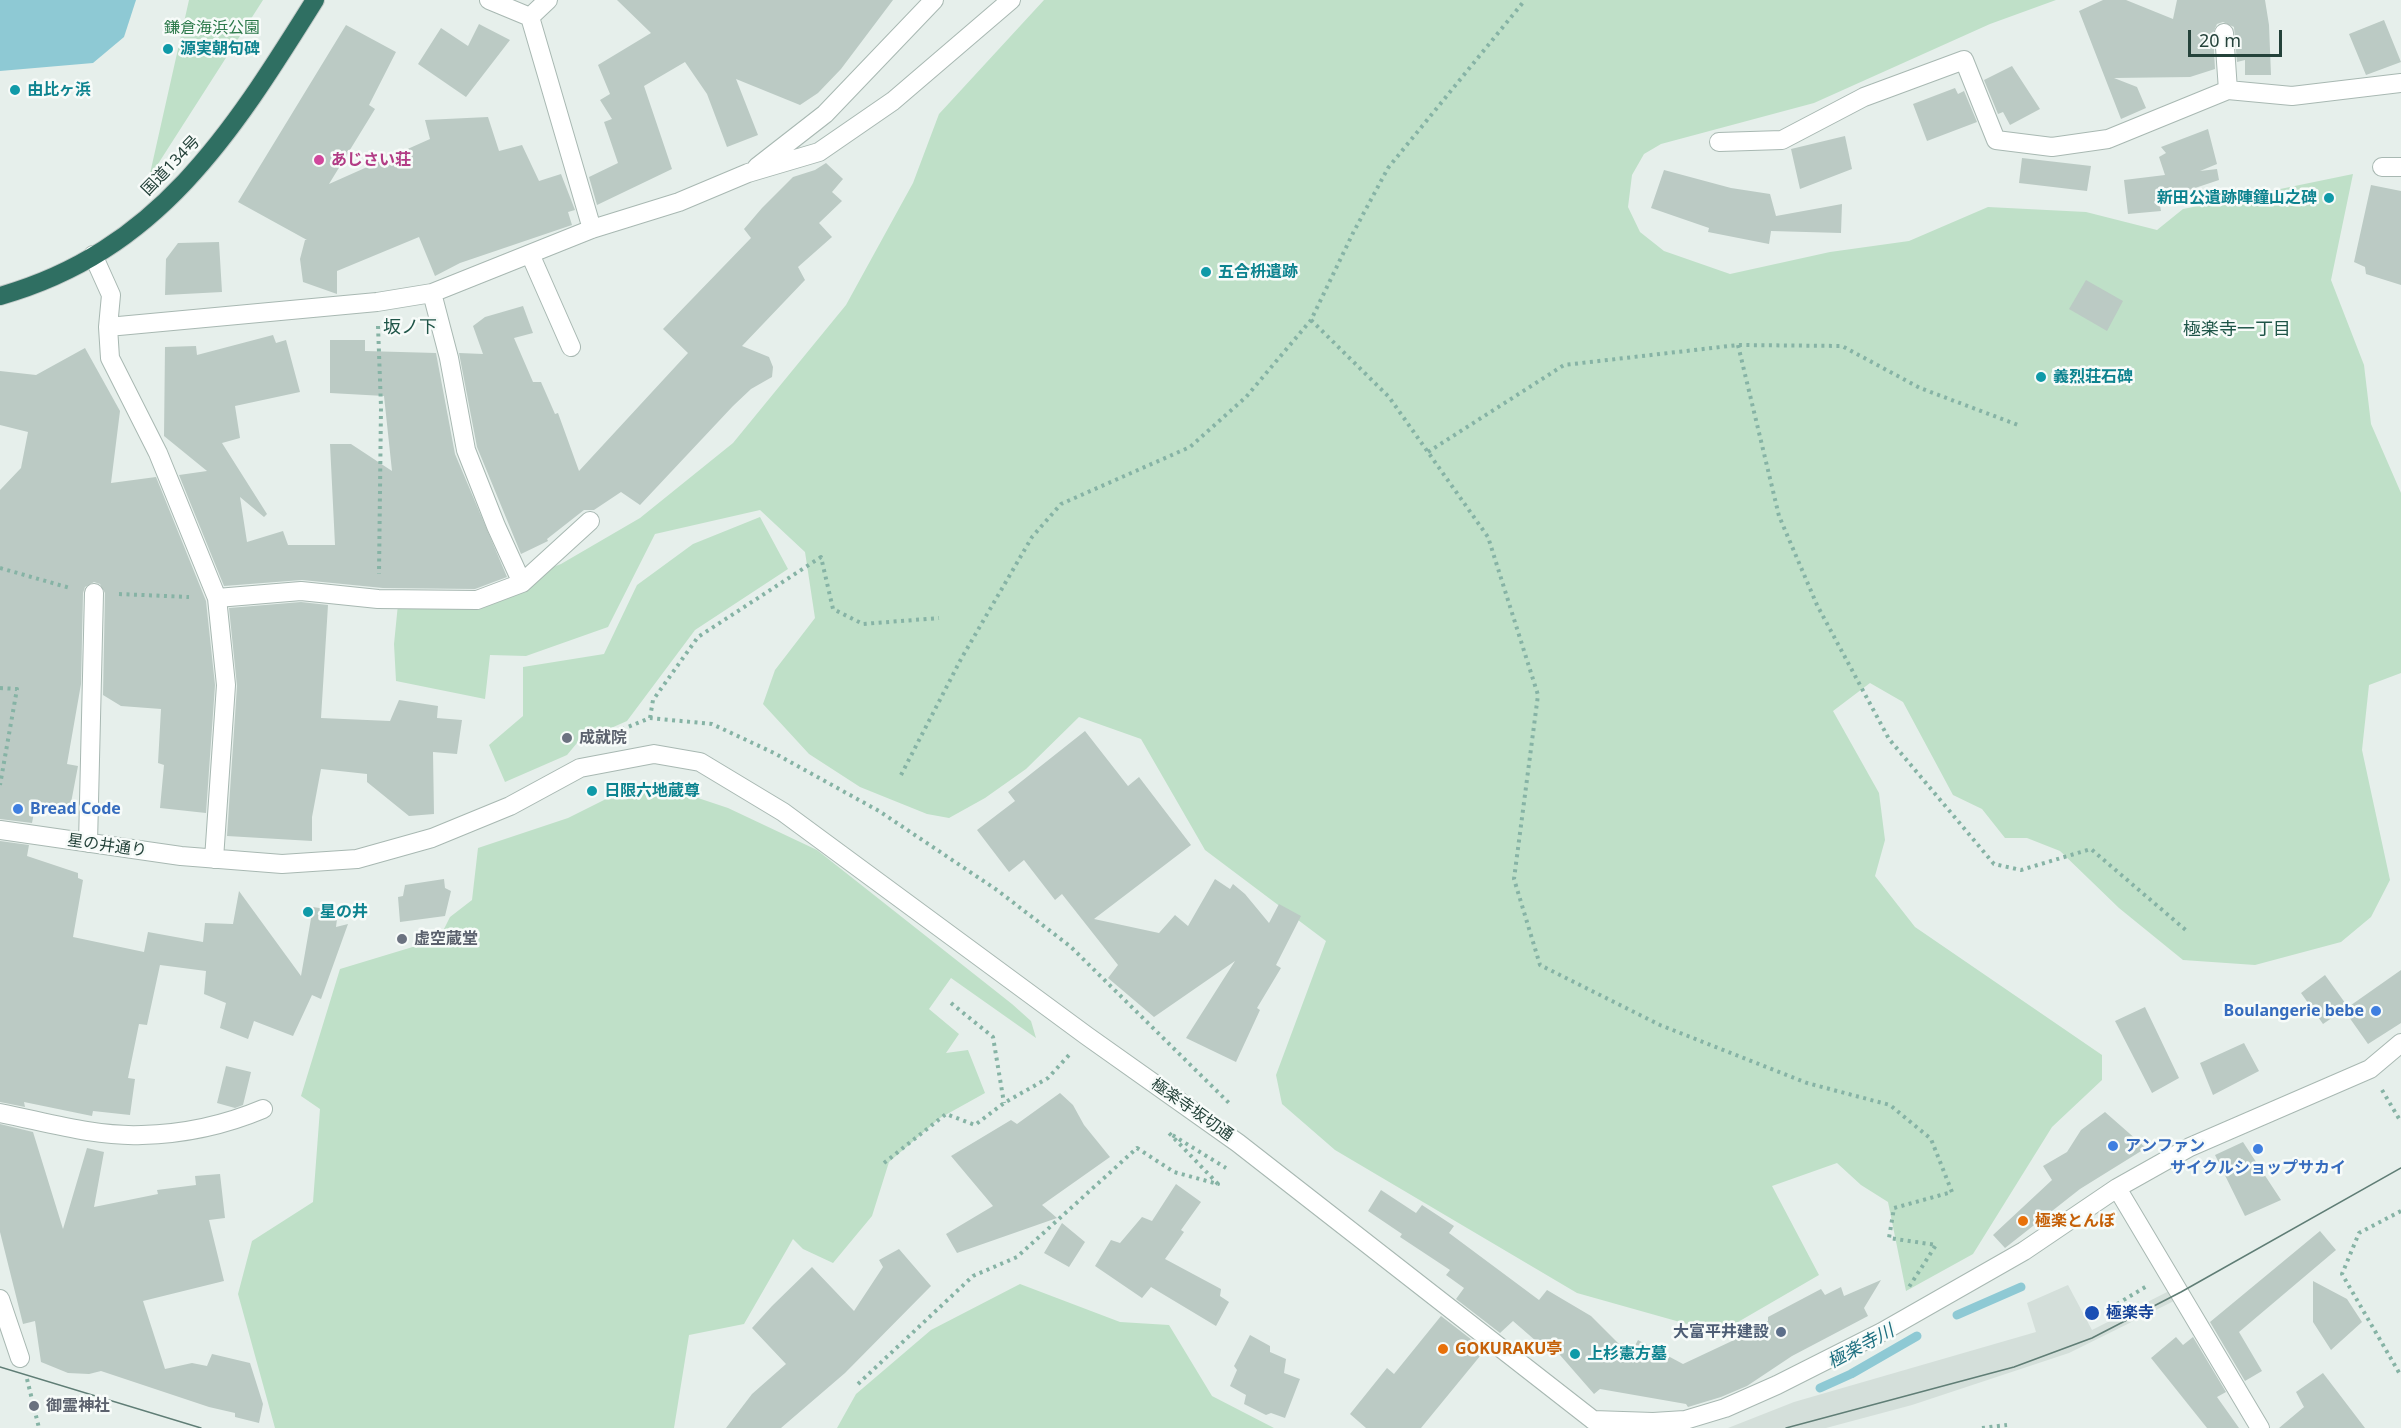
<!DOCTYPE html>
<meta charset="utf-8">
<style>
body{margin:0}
#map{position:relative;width:2401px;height:1428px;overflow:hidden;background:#e6efeb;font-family:"Noto Sans",sans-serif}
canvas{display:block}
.scale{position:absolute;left:2188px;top:30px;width:94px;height:27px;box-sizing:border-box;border:3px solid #24423a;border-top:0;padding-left:8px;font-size:18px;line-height:21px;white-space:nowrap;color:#24423a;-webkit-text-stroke:4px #f7fbf9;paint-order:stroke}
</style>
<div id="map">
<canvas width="2401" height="1428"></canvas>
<div class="scale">20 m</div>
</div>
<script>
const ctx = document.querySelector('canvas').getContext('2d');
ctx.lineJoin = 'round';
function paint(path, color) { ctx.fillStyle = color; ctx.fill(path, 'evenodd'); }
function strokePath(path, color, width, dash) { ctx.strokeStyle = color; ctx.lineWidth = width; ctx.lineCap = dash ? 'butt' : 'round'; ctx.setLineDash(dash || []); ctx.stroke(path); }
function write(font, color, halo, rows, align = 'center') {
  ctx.font = font + ' "Noto Sans","Noto Sans JP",sans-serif'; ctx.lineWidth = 5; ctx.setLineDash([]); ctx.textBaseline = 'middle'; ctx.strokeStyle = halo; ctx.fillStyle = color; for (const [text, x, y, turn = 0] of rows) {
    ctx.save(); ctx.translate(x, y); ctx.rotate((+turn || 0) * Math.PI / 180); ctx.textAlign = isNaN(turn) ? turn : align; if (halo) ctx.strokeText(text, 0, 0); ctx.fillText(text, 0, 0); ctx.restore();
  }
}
const built = new Path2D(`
 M2068,1285L2092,1330L2175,1288L2180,1298L2069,1353L1912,1405L1826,1428H1728L1794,1402L2036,1332L2027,1303Z`);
const green = new Path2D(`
 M189,0H263L149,178Z
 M1044,0H2056L1990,24L1814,103L1661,144L1644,154L1632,175L1628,207L1640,232L1664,251L1730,274L1830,252L1909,241L1988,207L2086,212L2157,230L2183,209L2353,174L2331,280L2364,365L2371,424L2401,493V673L2369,685L2362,750L2390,880L2371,917L2341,942L2255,965L2183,960L2119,908L2060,851L2027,838H2005L1982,809L1953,795L1903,702L1870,683L1833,711L1879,793L1885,840L1875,876L1915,927L2102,1055V1080L2052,1127L1973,1254L1906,1291L1888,1202L1861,1185L1837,1163L1772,1186L1819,1275L1719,1333L1577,1293L1335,1150L1282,1104L1276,1075L1326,941L1205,850L1141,739L1079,717L1026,769L985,798L949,818L927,814L860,787L809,754L763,704L775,670L815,618L805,552L760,510L655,534L608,627L526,656L490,655L485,699L396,681L394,644L398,604L499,588L561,564L640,518L733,443L846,305L913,183L939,114Z
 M760,517L788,569L695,630L627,721L577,743L567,755L505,782L489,745L523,716V667L604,654L637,585L693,544Z
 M668,788L728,808L817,850L1012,1004L1031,1021L1036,1038L951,978L929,1009L959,1034L946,1053L968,1050L985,1093L940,1118L889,1162L872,1216L833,1263L803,1249L793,1239L744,1324L689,1335L674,1428H275L238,1294L252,1241L313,1202L320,1109L301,1096L340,969L439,939L450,917L472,900L478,848L568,818L616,794Z
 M1020,1284L1120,1322L1169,1325L1212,1396L1274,1428H837L856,1394L931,1330Z`);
const water = new Path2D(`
 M0,0H136L124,37L93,63L0,71Z`);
const stream = new Path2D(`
 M1957,1315L2021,1287
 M1820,1388L1851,1374L1917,1336`);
const building = new Path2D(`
 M617,0H893L841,69L818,93L800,105L736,79L758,135L727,147L707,94L685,62L644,86L672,169L597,205L589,177L618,163L604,122L612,119L600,100L610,94L598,65L651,33Z
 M2103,0H2126L2173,19L2177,0H2265L2269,25L2271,75H2245V60L2237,62L2234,27L2223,22L2217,24L2213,33L2215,69L2190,77L2114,78L2137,87L2146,108L2121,119L2079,11Z
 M2384,20L2401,62L2366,75L2349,34Z
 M479,24L510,40L466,97L418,64L441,28L468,46Z
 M346,25L396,52L369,105L375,109L329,184L430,139L425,120L488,117L499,151L522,145L539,181L561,174L575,210L568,212L572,225L460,263L435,276L419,237L337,271V294L303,282L300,259L305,240H307L238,202Z
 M2012,66L2040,109L2010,125L2003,112L1998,114L1984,80Z
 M1955,88L1958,94L1964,91L1977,122L1927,141L1913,104Z
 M2208,129L2217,164L2200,171L2217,169L2219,180L2159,200L2161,211L2128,214L2124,180L2165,175L2159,157L2166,153L2161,147Z
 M1845,136L1852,169L1800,189L1791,149Z
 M2022,158L2091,166L2087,191L2019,183Z
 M826,163L843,179L832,192L842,201L819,223L832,237L798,267L805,280L742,346L769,357L773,367L772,377L751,389L733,406L640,505L621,492L594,510H584L547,539L548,541L521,554L477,447L459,353L483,354L473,326L485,317L523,306L533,333L514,338L533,382H541L555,414L558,413L579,471L688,353L663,329L751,238L744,229L762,208L793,177L815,170Z
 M1664,170L1731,188L1770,194L1776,216L1842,204L1841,233L1771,231L1769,244L1708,232L1709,228L1651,208Z
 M2371,185L2401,191V285L2366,274L2365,267L2354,262Z
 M219,242L222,292L165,295L166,259L178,243Z
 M2086,280L2123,301L2107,331L2069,309Z
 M273,335L276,343L286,340L300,392L235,406L240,438L222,443L267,514L264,517L240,497L247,542L283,531L288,545H335L330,444H351L392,471L384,396L330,393V340H365V351L436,353L455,454L507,577L475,589L383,588L302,580L224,586L179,475L207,471L164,436L165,347L196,346L197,355Z
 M85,348L120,411L111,483L156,477L206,601L215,685L206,813L160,808L164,765L158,763L161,709L121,706L103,695L105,593L100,584L94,582L85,587L83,593L81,684L67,764L78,766L70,808L36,802L32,823L0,819V490L21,468L28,432L0,425V371L36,375Z
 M301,602L328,605L321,718L390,721L399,700L438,706L437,718L462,720L457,754L433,752L434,814L409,816L367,782V774L321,769L312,817V841L227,836L237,686L229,608Z
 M1085,731L1128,786L1139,777L1191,845L1094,919L1159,933L1175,915L1188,926L1215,879L1230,889L1233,884L1245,894L1269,923L1279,904L1301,916L1276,965L1281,968L1257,1008L1260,1010L1236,1062L1186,1038L1235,961L1154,1017L1108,978L1118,965L1062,894L1055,900L1024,860L1009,872L977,830L1015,801L1008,792Z
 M0,841L29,845L27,856L78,873V878L83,880L73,937L144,952L148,932L203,942L205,923L233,924L239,891L301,976L313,907L338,911L336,927L348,924L321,999L312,995L293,1036L254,1021L248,1039L220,1028L226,1003L204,994L206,971L160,965L147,1025L139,1024L128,1078L135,1079L130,1115L93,1111L92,1116L24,1102L25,1107L0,1102Z
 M444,879L445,888L451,891L445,916L400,922L398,897L403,896L405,885Z
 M2401,970V1023L2368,1044L2344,1010Z
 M2325,975L2348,1007L2323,1024L2301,993Z
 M2145,1007L2179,1078L2152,1093L2115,1021Z
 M2244,1043L2259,1071L2213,1095L2200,1063Z
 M226,1066L251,1072L243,1105L235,1108L217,1103Z
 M1060,1093L1073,1105L1084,1125L1110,1157L1042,1205L1057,1218L957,1253L946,1234L993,1206L951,1156L1011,1120L1017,1124Z
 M2105,1112L2146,1148L2080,1189L2005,1248L1993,1235L2052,1180L2043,1166L2067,1152L2081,1130Z
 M0,1124L33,1132L63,1229L87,1148L104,1152L94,1207L158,1194L157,1190L196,1185L195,1176L220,1174L225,1218L209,1220L224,1281L143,1301L165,1369L192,1363L207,1366L212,1354L250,1363L263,1404L259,1423L235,1417V1413L209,1407L101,1371L89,1374L68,1373L41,1362L35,1321L23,1324L0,1232Z
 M2243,1142L2281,1200L2245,1216L2215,1155Z
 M1176,1184L1201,1202L1181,1230L1184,1232L1165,1259L1221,1289L1220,1296L1229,1302L1216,1326L1151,1287L1142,1298L1095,1266L1111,1240L1120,1243L1142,1217L1152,1221Z
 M1381,1190L1416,1213L1422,1205L1454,1226L1449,1233L1539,1300L1547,1290L1591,1316L1630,1355L1638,1340L1683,1364L1749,1333L1768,1321V1317L1821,1289L1825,1295L1841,1287L1844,1296L1881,1280L1864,1308L1868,1316L1792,1356L1747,1386L1721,1397L1688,1407L1686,1404L1600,1389L1594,1394L1546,1339L1536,1341L1513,1321L1500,1333L1456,1299L1464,1288L1446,1275L1450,1270L1400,1237L1402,1234L1368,1211Z
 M1062,1223L1085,1242L1069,1267L1044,1253Z
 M2320,1231L2336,1250L2239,1332L2262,1371L2245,1381L2210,1322Z
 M899,1249L931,1286L845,1373L781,1428H726L752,1394L786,1364L752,1328L772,1306L812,1267L854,1311L883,1267L879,1260Z
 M2313,1281L2347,1299L2362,1322L2331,1350L2313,1322Z
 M1441,1316L1485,1350L1421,1428H1366L1350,1414L1387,1368L1394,1374Z
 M1250,1335L1270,1346V1352L1286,1359L1284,1373L1300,1379L1285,1418L1271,1413L1266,1415L1244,1404L1246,1395L1230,1386L1237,1370L1234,1366Z
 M2176,1337L2183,1345L2193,1337L2226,1392L2217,1397L2239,1428H2207L2151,1358Z
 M2323,1373L2365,1428H2279L2304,1407L2296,1392Z`);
const path = new Path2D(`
 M1311,320L1389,397L1488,537L1538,695L1514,879L1540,965L1660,1025L1807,1083L1890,1105L1931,1139L1952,1192L1894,1208L1889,1238L1936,1245L1909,1287
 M378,326L381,407L379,574
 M1738,345L1779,516L1817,605L1889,739L1994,864L2021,870L2091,849L2188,932
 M1428,452L1564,365L1738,345L1842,346L1920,388L2018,425
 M0,568L70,588
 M119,594L189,597
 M0,688L17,689L0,785
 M650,718L653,700L698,637L821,557L833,609L863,624L939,618
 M608,735L650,718L712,724L774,753L879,811L997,890L1071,947L1229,1103
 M901,775L961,659L1032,537L1061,504L1190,447L1246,397L1311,320L1353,233L1388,168L1525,0
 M951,1003L993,1037L1004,1103
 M2382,1090L2401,1122
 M884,1163L946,1114L975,1125L1004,1103L1048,1078L1070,1054
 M2401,1211L2359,1233L2342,1274L2401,1376
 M2117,1304L2147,1286
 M27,1379L39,1428
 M858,1384L973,1276L1017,1257L1137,1148L1174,1172L1218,1184L1169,1133L1226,1168
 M1982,1428L2007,1425`);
const minor = new Path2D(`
 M489,0L530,17
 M530,17L592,229
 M530,17L548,0
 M2224,33L2228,90
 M1719,142L1782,140L1864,97L1964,60L1996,140L2052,147L2108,139L2228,90L2292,96L2401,83
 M757,167L825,114L934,0
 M2382,167H2401
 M530,254L571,347
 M93,255L111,295L108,327L377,302L432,293L592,229L679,202L748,173L819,152L893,101L1011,0
 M432,293L449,358L466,450L496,526L522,583
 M108,327L110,358L158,453L217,598L226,685L214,859
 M217,598L301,591L378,599L477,600L522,583L590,521
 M0,830L181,856L282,864L357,859L432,838L510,806L580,768L654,754L700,762L783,812L1087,1036L1238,1143L1593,1420
 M88,843L94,593
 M0,1113C46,1122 95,1137 142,1135C183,1134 225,1125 263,1109
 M2117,1188L2260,1428
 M0,1299L20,1358
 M1593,1420L1653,1422L1685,1420L1725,1408L1777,1385L1882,1332L2024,1251L2117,1188L2190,1147L2370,1069L2401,1043`);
const highway = new Path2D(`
 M0,296C159,251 233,131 315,0`);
const tram = new Path2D(`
 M0,1367L201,1428
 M1786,1428L2014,1367L2092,1338L2181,1292L2401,1168`);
const markers = [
 [168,49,6,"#0f9aa8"],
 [15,90,6,"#0f9aa8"],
 [319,160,6,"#d1479c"],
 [2329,198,6,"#0f9aa8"],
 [1206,272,6,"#0f9aa8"],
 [2041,377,6,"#0f9aa8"],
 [567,738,6,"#6b7280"],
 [592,791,6,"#0f9aa8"],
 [18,809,6,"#3f7fe0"],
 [308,912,6,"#0f9aa8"],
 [402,939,6,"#6b7280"],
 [2376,1011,6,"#3f7fe0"],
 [2113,1146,6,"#3f7fe0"],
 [2258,1149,6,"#3f7fe0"],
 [2023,1221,6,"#e8710a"],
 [2092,1313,8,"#1a4fb4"],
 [1781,1332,6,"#5c6f8a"],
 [1443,1349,6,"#e8710a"],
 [1575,1354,6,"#0f9aa8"],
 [34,1406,6,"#6b7280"]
];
const parkNames = [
 ["鎌倉海浜公園",212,28]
];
const cultureNames = [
 ["源実朝句碑",180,49],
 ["由比ヶ浜",27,90],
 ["新田公遺跡陣鐘山之碑",2317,198,"right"],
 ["五合枡遺跡",1218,272],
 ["義烈荘石碑",2053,377],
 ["日限六地蔵尊",604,791],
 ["星の井",320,912],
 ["上杉憲方墓",1587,1354]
];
const hotelNames = [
 ["あじさい荘",331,160]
];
const streetNames = [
 ["国道134号",171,166,-46],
 ["星の井通り",107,846,8],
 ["極楽寺坂切通",1192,1110,35]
];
const worshipNames = [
 ["成就院",579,738],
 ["虚空蔵堂",414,939],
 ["御霊神社",46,1406]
];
const shopNames = [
 ["Bread Code",30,809],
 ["Boulangerie bebe",2364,1011,"right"],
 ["アンファン",2125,1146],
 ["サイクルショップサカイ",2258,1168,"center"]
];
const foodNames = [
 ["極楽とんぼ",2035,1221],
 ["GOKURAKU亭",1455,1349]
];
const transitNames = [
 ["極楽寺",2106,1313]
];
const serviceNames = [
 ["大富平井建設",1769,1332]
];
const neighbourhoodNames = [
 ["坂ノ下",410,328],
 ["極楽寺一丁目",2237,330]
];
const waterNames = [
 ["極楽寺川",1861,1347,-28]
];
paint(built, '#d4dfda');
paint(green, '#bfe0c8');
paint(water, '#8ec9d4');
strokePath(stream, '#8ec9d4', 9);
paint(building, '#bbcac4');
strokePath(minor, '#a8b8b2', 20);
strokePath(highway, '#c2cac8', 20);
strokePath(path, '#86b3a5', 4, [3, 4.5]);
strokePath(minor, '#fff', 18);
strokePath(highway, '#2f6f62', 18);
strokePath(tram, '#5f7d75', 1.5);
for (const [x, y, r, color] of markers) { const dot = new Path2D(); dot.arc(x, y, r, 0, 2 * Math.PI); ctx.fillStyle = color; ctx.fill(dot); strokePath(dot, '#f7fbf9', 2); }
write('16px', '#2d7a4b', '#f7fbf9', parkNames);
write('bold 16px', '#0d838f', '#f7fbf9', cultureNames, 'left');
write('bold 16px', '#b23c85', '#f7fbf9', hotelNames, 'left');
write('16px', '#24423a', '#f7fbf9', streetNames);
write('bold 16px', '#5b616d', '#f7fbf9', worshipNames, 'left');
write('bold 16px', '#366cbe', '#f7fbf9', shopNames, 'left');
write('bold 16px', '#c56008', '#f7fbf9', foodNames, 'left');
write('bold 16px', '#164399', '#f7fbf9', transitNames, 'left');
write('bold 16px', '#4e5e75', '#f7fbf9', serviceNames, 'right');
write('18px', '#1f5548', '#f7fbf9', neighbourhoodNames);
write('italic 18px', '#1c6f80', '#f7fbf9', waterNames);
</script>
